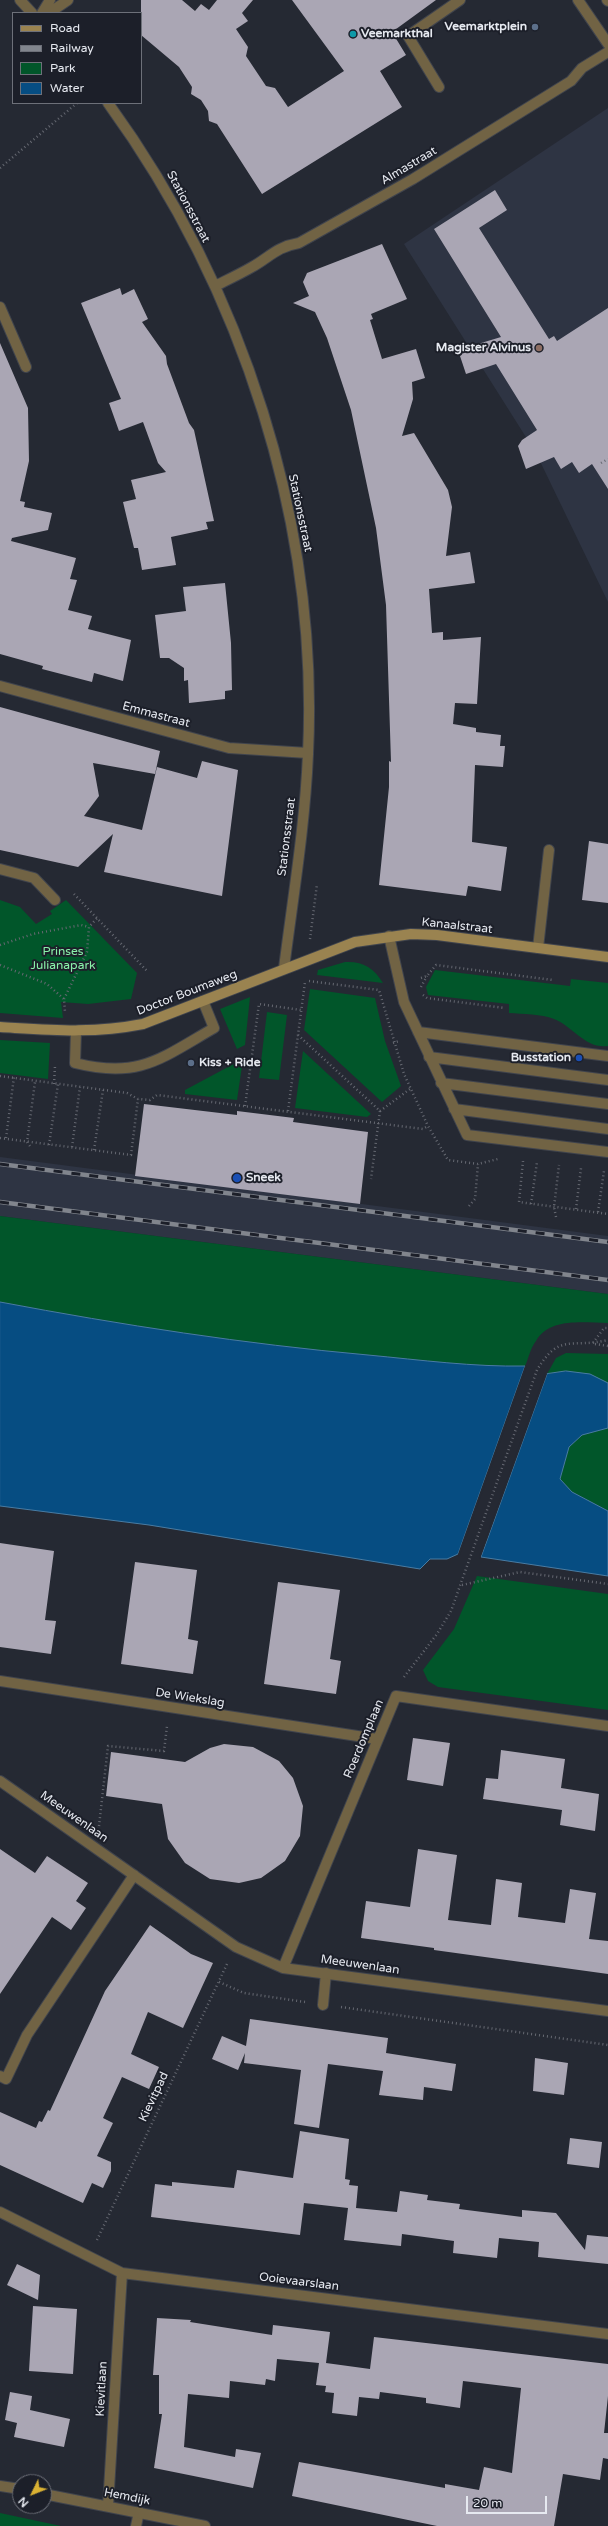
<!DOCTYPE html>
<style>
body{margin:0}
#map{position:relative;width:608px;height:2526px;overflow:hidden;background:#252933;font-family:"Varela Round",sans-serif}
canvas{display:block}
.legend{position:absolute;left:12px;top:12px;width:130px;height:92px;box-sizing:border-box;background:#1c1f29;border:1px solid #6d7079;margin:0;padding:5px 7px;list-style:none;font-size:12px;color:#e6e9f0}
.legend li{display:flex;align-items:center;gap:8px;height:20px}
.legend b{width:20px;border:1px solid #6d7079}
.north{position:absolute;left:12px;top:2474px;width:40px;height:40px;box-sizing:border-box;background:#1c1f29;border:1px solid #6d7079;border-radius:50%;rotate:227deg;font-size:11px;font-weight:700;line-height:16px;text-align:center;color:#e6e9f0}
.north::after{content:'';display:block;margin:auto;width:14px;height:18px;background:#dbb233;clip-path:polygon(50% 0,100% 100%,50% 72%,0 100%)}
.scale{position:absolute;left:466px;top:2496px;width:81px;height:18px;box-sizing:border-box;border:2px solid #e6e9f0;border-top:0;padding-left:5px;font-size:12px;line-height:14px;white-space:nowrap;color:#e6e9f0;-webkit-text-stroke:3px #1c1f29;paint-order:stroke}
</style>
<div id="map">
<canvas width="608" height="2526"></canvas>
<ul class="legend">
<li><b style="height:5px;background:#9a8350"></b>Road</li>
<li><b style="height:5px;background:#81858d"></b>Railway</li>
<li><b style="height:11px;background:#01562a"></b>Park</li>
<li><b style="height:11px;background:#064d82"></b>Water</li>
</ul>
<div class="north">N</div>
<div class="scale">20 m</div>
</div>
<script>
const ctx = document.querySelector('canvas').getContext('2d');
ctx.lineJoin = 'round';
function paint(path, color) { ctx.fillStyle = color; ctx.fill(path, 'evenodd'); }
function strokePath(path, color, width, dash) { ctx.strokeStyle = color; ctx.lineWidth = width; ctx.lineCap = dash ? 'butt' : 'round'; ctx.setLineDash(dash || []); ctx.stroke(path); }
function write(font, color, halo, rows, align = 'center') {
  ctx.font = font + ' "Varela Round",sans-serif'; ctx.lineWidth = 4; ctx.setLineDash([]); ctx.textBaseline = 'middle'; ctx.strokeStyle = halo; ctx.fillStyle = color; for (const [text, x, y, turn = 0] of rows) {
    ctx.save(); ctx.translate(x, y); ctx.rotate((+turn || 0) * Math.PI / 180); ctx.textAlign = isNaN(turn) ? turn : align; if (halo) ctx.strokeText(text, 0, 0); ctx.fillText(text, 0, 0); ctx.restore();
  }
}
const built = new Path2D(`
 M608,108V602L536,453L404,244Z
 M0,1157L608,1236V1294L0,1216Z`);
const green = new Path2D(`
 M0,900L20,907L36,924L52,914L50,911L66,900L137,973L131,999L88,1004L61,1002L63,1018L0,1013Z
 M345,962C363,961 374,968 383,983L317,975L318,970Z
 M435,970L570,986L571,979L608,983V1046C585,1049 574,1027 554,1019C541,1014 523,1014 509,1013V1004L428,995L426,987Z
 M310,989L375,998L385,1041L401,1086L382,1102L304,1030Z
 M250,997L245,1045L237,1049L220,1009Z
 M267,1012L287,1015L279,1080L259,1078Z
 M0,1040L50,1043L48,1079L0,1073Z
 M303,1051L371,1114L367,1117L295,1108Z
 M243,1059L237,1100L185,1094V1090Z
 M0,1216L608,1294V1323C584,1323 550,1317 536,1341C530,1349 529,1357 525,1366C473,1367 421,1360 368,1355C245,1344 122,1325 0,1302Z
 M566,1353L608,1354V1383L566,1371L547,1374L556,1358Z
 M608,1428V1511L572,1492L560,1479L569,1447L582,1435Z
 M477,1576L608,1594V1710L438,1687L428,1681L423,1670L454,1629Z
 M0,2513L61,2526H0Z`);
const water = new Path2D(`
 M0,1302C122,1325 245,1344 368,1355C421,1360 473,1367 525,1366L458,1554L447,1559H430L420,1569L149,1525L0,1506Z
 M566,1371L590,1374L608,1383V1428L582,1435L569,1447L560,1479L572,1492L608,1511V1576L481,1557L547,1374Z`);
const pier = new Path2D(`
 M525,1366L527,1367L460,1555L457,1557Z
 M545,1373L547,1374L480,1559L479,1556Z`);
const building = new Path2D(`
 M141,0H182L195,11L201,4L209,10L217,0H253L242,13L248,21L236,29L248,47L246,56L266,86L275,88L288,107L344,71L292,0H436L392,32L406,55L380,71L402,107L262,194L217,124L209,121L208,111L201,100L191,94L192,87L179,67L141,35Z
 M495,190L507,210L479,228L549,339L554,336L557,341L608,308V489L592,464L579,473L572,462L561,469L554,457L526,469L518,446L522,440L537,430L496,364L466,374L458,350L501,337L434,229Z
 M382,244L407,299L371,314L373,319L370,320L382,359L416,349L425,378L412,382L413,399L402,436L414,433L448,490L452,507L446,556L470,552L475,583L429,589L432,633L443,632V640L481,637L477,704L455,703L453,724L476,728V732L501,735L500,746H505L503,767L475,765L472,842L507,847L501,891L468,886L466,896L379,885L389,787V761L391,762L386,605L376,528L351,410L327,338L315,312L293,303L309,296L303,282L307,273Z
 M120,288L122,295L134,289L148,319L142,322L166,356L167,364L189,423L194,430L214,521L206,522L208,529L171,537L176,565L142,570L138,548H134L123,502L136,499L131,480L166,472L158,463L143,422L119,431L109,403L121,399L81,303Z
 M0,343L28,408L29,461L20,501L25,502L24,507L52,513L48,530L12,538L11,541L76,558L70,579L77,580L68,610L92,616L88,629L131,640L123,681L94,673L92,682L42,669L43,666L0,654Z
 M225,583L231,643L232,690L225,691V699L189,703L188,680L184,681V668L169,658H160L155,615L186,611L183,587Z
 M0,707L160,751L155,774L93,763L99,796L84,816L142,830L157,767L197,778L202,761L238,770L222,896L104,872L113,834L78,867L0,850Z
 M589,841L608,844V903L582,900Z
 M144,1104L237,1115V1111L294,1118L293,1122L368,1132L360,1204L135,1176Z
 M0,1543L54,1551L45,1620L56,1621L51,1654L0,1647Z
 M135,1562L197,1570L188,1639L198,1641L193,1674L121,1664Z
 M278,1582L340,1590L330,1659L341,1661L336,1694L264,1684Z
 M413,1738L450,1743L443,1786L407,1780Z
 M224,1744L253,1747L279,1761L293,1778L303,1806L300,1836L285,1861L261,1878L239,1883L210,1879L185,1863L168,1839L162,1804L106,1796L111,1752L185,1762L210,1748Z
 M501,1750L565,1759L561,1788L599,1794L595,1831L560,1825L562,1810L483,1799L486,1778L498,1779Z
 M0,1849L35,1873L47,1856L88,1883L76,1901L86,1908L71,1930L52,1917L0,1994Z
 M418,1849L457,1855L448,1920L491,1925L496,1879L522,1883L518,1917L565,1923L570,1889L596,1893L589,1939L608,1941V1974L434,1950V1948L361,1938L366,1901L410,1907Z
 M150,1925L191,1954L213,1963L183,2028L148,2012L131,2054L159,2067L149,2089L122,2077L103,2118L113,2123L97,2156L111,2162V2171L103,2188L92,2183L83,2203L0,2165V2112L36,2128L39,2121L42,2122L48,2110L50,2111L105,1991Z
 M250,2019L388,2038L386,2053L456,2064L452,2091L424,2087L423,2100L379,2095L383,2071L328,2064L319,2128L294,2124L301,2070L244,2063L245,2053L238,2070L212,2059L222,2036L246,2046Z
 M535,2058L568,2063L564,2095L533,2091Z
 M300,2131L349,2139L345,2179L350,2180L349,2185L358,2186L356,2208L397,2212L400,2191L428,2195L427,2200L460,2204L459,2209L522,2217V2210L556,2213L585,2250L587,2235L608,2237V2264L538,2257L539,2242L499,2238L497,2258L453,2253L454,2241L402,2234L401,2246L344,2240L348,2208L304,2203L300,2235L151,2217L155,2184L172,2186V2182L234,2188L237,2170L293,2178Z
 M570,2138L602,2142L599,2168L567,2164Z
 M17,2264L40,2275L38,2300L7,2285Z
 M33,2306L77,2309L73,2374L29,2371Z
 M157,2318L191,2320L190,2322L272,2335L273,2325L330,2332L326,2363L370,2369L374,2337L608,2364V2396L604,2433H608V2459L603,2458L600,2480L563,2474L554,2526H437L292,2496L299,2462L445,2488V2484L479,2490L484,2467L512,2473L521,2388L463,2381L460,2408L426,2403V2398L380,2392L379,2399L359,2397L357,2416L332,2413L334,2393L325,2392L326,2386L316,2385L319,2363L277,2359L275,2381L266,2379L265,2385L230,2381L229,2398L188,2394L184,2447L235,2457L236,2449L261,2453L253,2488L154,2468L162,2414H159V2375H153Z
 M10,2392L32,2396L30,2410L70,2419L64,2447L14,2437L17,2423L5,2420Z`);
const path = new Path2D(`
 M0,168L77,103
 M601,463L608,459
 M74,894L148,972
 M310,939L317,884
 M0,945L33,934L81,925L89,927
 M0,965L47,984L64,999L65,1012
 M421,978L427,976L436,965L553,980
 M309,981L379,990L404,1074L428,1126
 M421,987L427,976
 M423,995L427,998L505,1008
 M64,999L87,952L89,927L97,918
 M298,1035L380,1111L371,1179
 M393,1043L399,1041
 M0,1076L127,1093L138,1099L150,1100L157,1095L423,1129L428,1126L448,1160L478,1164L498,1159
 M54,1084L55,1066
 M245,1106L259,1004L301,1010
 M288,1111L305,982
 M380,1111L410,1089
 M0,1138L131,1155L138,1099
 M6,1138L14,1077
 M49,1145L58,1084
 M30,1146L27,1142L35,1082
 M72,1147L80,1087
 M94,1150L103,1090
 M523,1161L519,1202L608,1214
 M531,1204L537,1162
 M469,1206L475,1199L478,1164
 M576,1209L581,1168
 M598,1212L604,1171
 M556,1217L554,1207L559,1165
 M593,1343L604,1328H608
 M595,1344L608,1346
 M462,1585L520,1572L608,1584
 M404,1677L437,1634L451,1611L537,1370C560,1332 570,1349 608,1340
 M99,1826L108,1746L164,1751L167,1726
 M219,1982L244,1993L305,2002
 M341,2007L608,2045
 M97,2240L227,1964`);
const lane = new Path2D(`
 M439,87L408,36L460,0
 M0,307L26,367
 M389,936L404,1002L467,1135L608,1152
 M538,948L549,850
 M76,1032L75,1063C139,1079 160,1059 214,1028L203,1001
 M418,1032L608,1056
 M429,1057L608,1080
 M441,1083L608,1104
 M454,1109L608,1129
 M323,2005L326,1973
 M136,2526L139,2512`);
const street = new Path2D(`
 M20,0L32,13
 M578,0L608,44
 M607,0L608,1
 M42,13L50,0
 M49,13L68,0
 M108,103C243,289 319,523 308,754C305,826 293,897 284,968
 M215,286C227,280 240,274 252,267C270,257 276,247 299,243L413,179L571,81L582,68L608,52
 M0,686L229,748L308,753
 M0,869L34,878L55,900
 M0,1681L377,1739
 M0,1781L236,1947L283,1968L608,2011
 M283,1968L396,1696L608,1726
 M0,2076L6,2079L27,2035L134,1875
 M0,2212L122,2273L608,2334
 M0,2486L20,2489
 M44,2494L205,2526
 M108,2506L122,2273`);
const secondary = new Path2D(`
 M0,1027C51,1030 92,1034 143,1024L355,942L411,934L437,935L608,957`);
const rail = new Path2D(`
 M0,1164L608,1242
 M0,1202L608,1280`);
const markers = [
 [535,27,4,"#5c6f8a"],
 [353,34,4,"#0f9aa8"],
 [539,348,4,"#8d6e63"],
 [579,1058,4,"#1a4fb4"],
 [191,1063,4,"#5c6f8a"],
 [237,1178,5,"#1a4fb4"]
];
const poiNames = [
 ["Veemarktplein",527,27],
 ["Veemarkthal",361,34,"left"],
 ["Magister Alvinus",531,348],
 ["Busstation",571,1058],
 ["Kiss + Ride",199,1063,"left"],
 ["Sneek",246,1178,"left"]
];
const streetNames = [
 ["Almastraat",409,166,-31],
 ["Stationsstraat",188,207,62],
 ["Stationsstraat",300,513,78],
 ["Emmastraat",156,715,15],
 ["Stationsstraat",287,837,-83],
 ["Kanaalstraat",457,926,6],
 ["Doctor Boumaweg",187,993,-21],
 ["De Wiekslag",190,1698,9],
 ["Roerdomplaan",364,1739,-67],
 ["Meeuwenlaan",74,1817,35],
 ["Meeuwenlaan",360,1965,8],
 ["Kievitpad",154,2097,-65],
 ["Ooievaarslaan",299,2282,7],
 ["Kievitlaan",102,2389,-87],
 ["Hemdijk",127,2497,11]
];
const parkNames = [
 ["Prinses",63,952],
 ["Julianapark",63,966]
];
paint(built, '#2e3443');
paint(green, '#01562a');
paint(water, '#064d82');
strokePath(water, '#497ca3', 1);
paint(pier, '#252933');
paint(building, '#aaa6b4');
strokePath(lane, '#40444d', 12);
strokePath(street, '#40444d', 12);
strokePath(secondary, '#40444d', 12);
strokePath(path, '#666972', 2.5, [1, 3]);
strokePath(lane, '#716344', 10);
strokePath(street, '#716344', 10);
strokePath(secondary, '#9a8350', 10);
strokePath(rail, '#81858d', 4.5);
strokePath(rail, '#1c1f29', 3, [9]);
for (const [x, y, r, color] of markers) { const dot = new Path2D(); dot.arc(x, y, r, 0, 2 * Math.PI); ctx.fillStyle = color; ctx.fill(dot); strokePath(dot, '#1c1f29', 1.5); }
write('bold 12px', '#e6e9f0', '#1c1f29', poiNames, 'right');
write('12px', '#e6e9f0', '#1c1f29', streetNames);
write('12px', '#8af2aa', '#1c1f29', parkNames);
</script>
